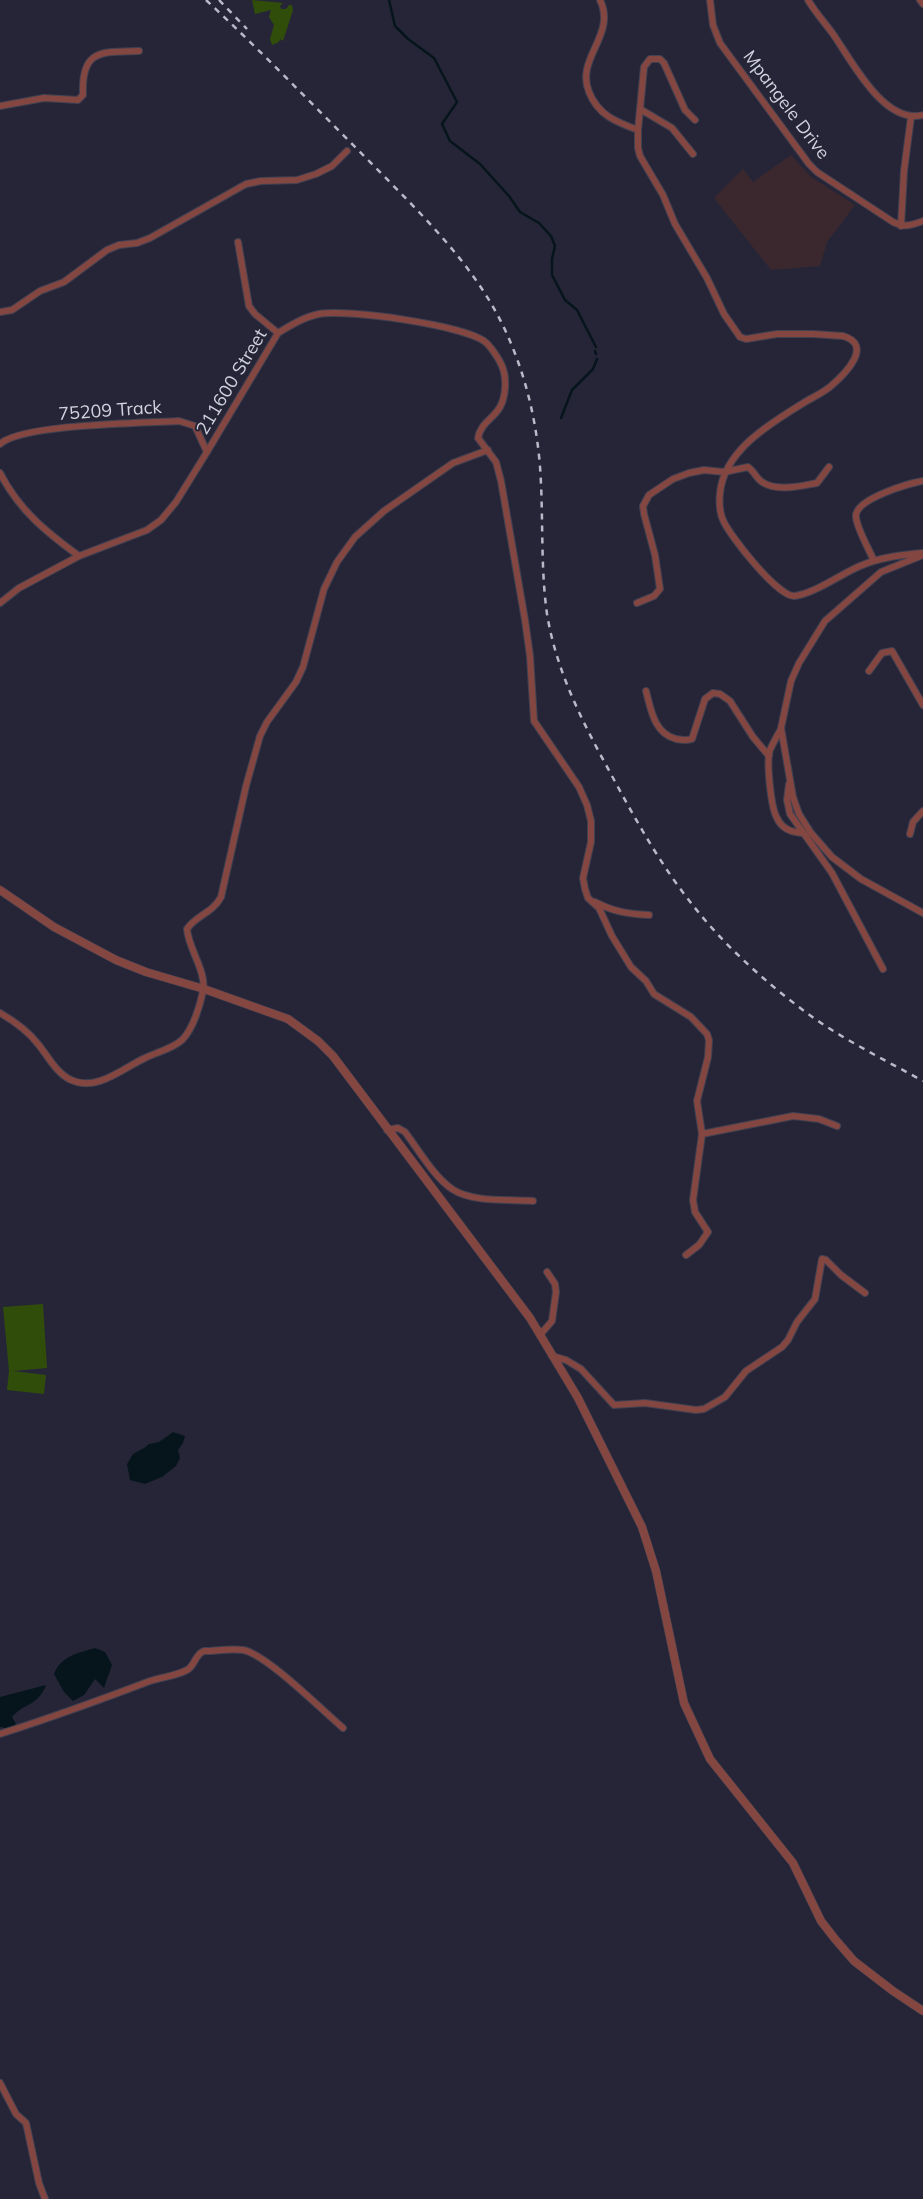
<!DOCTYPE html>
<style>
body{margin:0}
canvas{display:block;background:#252537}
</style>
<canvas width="923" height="2199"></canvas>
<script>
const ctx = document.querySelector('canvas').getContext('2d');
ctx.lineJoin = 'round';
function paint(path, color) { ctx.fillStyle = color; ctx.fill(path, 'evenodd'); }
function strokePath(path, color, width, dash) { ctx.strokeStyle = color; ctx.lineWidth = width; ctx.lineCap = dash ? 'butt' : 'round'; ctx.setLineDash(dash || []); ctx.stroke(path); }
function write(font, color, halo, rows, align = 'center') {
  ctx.font = font + ' Mulish,sans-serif'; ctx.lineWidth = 4; ctx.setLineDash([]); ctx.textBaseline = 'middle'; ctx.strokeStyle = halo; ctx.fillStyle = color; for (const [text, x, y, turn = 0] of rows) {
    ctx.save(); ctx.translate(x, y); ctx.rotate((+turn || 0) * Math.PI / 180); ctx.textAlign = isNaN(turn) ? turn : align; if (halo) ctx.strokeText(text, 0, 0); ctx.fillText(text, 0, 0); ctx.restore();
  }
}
const education = new Path2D(`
 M791,155L811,177L855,205L827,242L820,266L771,270L714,198L743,169L753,182Z`);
const green = new Path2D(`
 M252,0L283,3L280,6L281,9H286L289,5H292L293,10L283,41L280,39L279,42L272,45L270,39L274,25L269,17L271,10L255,14Z
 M43,1304L47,1368L13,1371L46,1375L44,1394L7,1390L9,1371L3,1307Z`);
const water = new Path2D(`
 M173,1432L185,1436L183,1443L178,1450L180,1458L176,1466L162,1477L145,1484L130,1480L127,1464L133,1454L144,1448L149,1444L159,1442Z
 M95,1648L105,1652L112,1665L104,1688L95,1679L84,1695L73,1701L64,1692L54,1674C61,1656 78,1653 95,1648Z
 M46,1685C38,1706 24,1703 12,1717L16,1724L10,1729L0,1727V1697Z`);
const stream = new Path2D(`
 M389,0L395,26L408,39L434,58L457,102L442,124L450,141L480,164L509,196L520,212L539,223L551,236L555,246L552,259V275L565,300L577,310L596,347
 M595,351L596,354
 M561,418L572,390L593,369L597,359`);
const minor = new Path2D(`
 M600,0C617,35 575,58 589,92C598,115 616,122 638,130V148L640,156L663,195L675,224L707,278L724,314L740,337L746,339L777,334H813L843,336C874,345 845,374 831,386C823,393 813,397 805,402C771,423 724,450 720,493C719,503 719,511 723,520C729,535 778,597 794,596C814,594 841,574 860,566C880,557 902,555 923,553
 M710,0L713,25L720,43L809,164L817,172L893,222C905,228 912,225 923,221
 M808,0C815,12 825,23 833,34C852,61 884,125 923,115
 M920,0L923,4
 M0,106L44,98L78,100L83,95C81,49 101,52 139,51
 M640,109L672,128L693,154
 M638,130L644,67L650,59H660L664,63L685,110L695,120
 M901,226L904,171L911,117
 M238,242L249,306L255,314L278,333
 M0,312L12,310L40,291L64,282L107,250L119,245L137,243L150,238L246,184L261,181L297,180L316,174L332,166L347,151
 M0,444C22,424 144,423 179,421L195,426L207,452
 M0,473C19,510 46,532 79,556
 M923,555L881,572L825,621L799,663L791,681L781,728L793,797L799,814L811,833L832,857L861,879L923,913
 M874,561C869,549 857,529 856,517C854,499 910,483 923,481
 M0,603L19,588L79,556L147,530L161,520L176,502L207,452L278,333C291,325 304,317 319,314C348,309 461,325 484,341C490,345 499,359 502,366C507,378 506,396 500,407C494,418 480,424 478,438L496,462L501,481L525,620L530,656L534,721L579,787L587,805L591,821V842L583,878L585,889L588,898L599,908L612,936L631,967L646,981L654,994L691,1017L707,1034L709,1040L708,1057L697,1101L702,1134L793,1116L819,1119L837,1126
 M637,603L654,596L660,589L655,555L644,514L643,506L649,495L673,479L689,473L704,470L724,472L748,467C754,471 756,478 762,482C777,492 800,486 817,483L829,467
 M869,671L882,653L892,651L923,705
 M646,691C651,710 654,733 676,739C682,740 686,741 692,739L705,699L713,693L720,694L730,701L753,737L769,756
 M781,729C777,736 773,743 770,750C766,761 771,808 777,818C782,829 791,832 802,833
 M789,784L787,800L790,814L832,873L883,969
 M910,834L913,822L923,811
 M595,902C614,912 629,914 649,915
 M0,1013C14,1021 28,1031 38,1044C48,1056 56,1073 71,1080C97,1092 123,1068 145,1058C157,1052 172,1049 182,1040C193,1029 200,1006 203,991C207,972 188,948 187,929C196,915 212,914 221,897L246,786L260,736L267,722L296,682L303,667L324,589L337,562L355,537L384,511L453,463L488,450
 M387,1130L398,1128L405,1132C418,1149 434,1177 452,1189C473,1203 509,1199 533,1201
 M686,1255L699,1245L708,1232L695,1212L693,1200L702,1134
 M540,1335L552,1321L556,1292L555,1284L547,1272
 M552,1356L566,1360L581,1369L614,1405L645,1403L696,1410L704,1409L725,1397L746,1371L782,1347L788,1340L797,1322L815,1299L822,1259L826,1260L841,1275L865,1293
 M0,1734C50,1718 100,1700 150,1681C162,1677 176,1676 187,1670C195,1666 195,1654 204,1651C217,1651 231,1648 243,1650C266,1654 322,1710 343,1728
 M0,2083L16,2114L26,2123L39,2183L45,2199`);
const tertiary = new Path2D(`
 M0,890L54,927L116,960L146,972L204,989L288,1019L318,1041L333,1056L530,1318L578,1398L642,1527L656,1571L684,1703L710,1759L793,1863L821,1921L835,1939L854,1961L893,1991L923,2011`);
const rail = new Path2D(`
 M206,0C261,51 313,105 366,158C418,211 475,264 506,332C528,380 539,432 541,484C543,527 541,571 547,614C556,669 580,717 606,765C631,811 656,858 688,899C722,944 766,983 811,1016C846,1041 885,1060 923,1081
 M219,0L247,29`);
const streetNames = [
 ["Mpangele Drive",786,105,53],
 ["211600 Street",232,382,-59],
 ["75209 Track",110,411,-4]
];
paint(education, '#3b282e');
paint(green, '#304d0a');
paint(water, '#05151b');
strokePath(stream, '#05151b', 2.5);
strokePath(minor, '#414152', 8);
strokePath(tertiary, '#414152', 9);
strokePath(minor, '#834640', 6);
strokePath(tertiary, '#834640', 8);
strokePath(rail, '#b9bac7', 2.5, [6, 6]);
write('18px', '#d1d2de', '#252537', streetNames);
</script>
